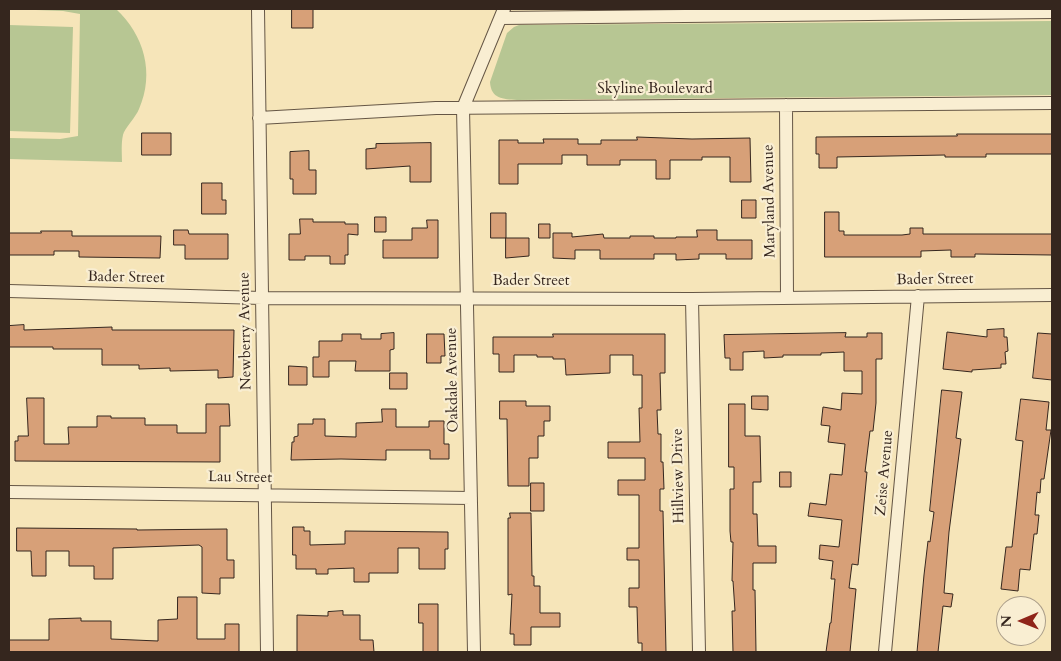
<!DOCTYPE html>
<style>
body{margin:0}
#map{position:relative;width:1061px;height:661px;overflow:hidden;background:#f6e5b9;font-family:Cardo,serif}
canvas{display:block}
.frame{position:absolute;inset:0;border:10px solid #35261e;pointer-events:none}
.north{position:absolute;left:996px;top:596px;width:50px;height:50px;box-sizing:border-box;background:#f9eed2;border:1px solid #ab9e8a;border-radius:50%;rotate:269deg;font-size:14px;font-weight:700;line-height:20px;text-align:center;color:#35261e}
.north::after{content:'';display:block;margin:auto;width:18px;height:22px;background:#8f2418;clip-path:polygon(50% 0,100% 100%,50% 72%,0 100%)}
</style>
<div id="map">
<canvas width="1061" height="661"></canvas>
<div class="frame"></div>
<div class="north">N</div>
</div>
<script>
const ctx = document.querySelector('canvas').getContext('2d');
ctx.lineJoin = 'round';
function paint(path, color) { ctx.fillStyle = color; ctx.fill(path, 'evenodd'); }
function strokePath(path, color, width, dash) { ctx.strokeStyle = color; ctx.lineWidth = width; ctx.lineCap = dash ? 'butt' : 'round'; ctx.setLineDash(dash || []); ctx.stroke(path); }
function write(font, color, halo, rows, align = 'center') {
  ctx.font = font + ' Cardo,serif'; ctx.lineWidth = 4.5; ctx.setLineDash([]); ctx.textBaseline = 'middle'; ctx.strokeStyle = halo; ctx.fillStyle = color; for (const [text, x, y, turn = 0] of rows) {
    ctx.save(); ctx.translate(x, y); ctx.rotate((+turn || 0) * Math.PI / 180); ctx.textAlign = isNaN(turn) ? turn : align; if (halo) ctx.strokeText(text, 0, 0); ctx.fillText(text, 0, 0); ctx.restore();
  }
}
const green = new Path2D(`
 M9,9H116C144,35 155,73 139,109C136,117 124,129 123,135C121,143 122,154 122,162L9,159V138L60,139L78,136L80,14L63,11Z
 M1052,21V95L517,100C503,99 491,99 490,82L507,33L514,27L519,25Z
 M9,25L73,27L70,133L9,131Z`);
const building = new Path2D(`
 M292,9H313V28H292Z
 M142,133H171V155H142Z
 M957,134H1052V154H986V157H945V155L837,157V168H819V154H816V137L957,136Z
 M637,137L692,139L750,138L751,182H730V157H702V160H670V179H656V160H620V165H587V155H562V164H518V184H499V140H518V143H544L543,139H578V144H601V140H637Z
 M431,143V182H410V166L366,169V149L376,148V144Z
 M309,151V170H316V194H293V179H290V152Z
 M202,183H222V200H226V214H202Z
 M742,200H756V218H742Z
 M825,212H839V231H844V235H902L910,234V228H923V234H1052V255L975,254V257H951V250L921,251V257H825Z
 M491,213H506V238H491Z
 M375,217H386V232H375Z
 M300,219H313V222H345V224H358V235L348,234V255H345V264H330V256H305V260H289V234H300Z
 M427,220H438V258H383V240H412V228H427Z
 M539,224H550V238H539Z
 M174,230H188L189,234H228V259H185V245H174Z
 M697,230H717V240H752V259H726V254H699V259L676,260V254H654V259H600V250H575V259L553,258V233H572V237L603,234L604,238H630V236H654V238H676V237H697Z
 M41,231H72V236H161L160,258L79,257V251H54V255H9V233H41Z
 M506,238H529V256L506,258Z
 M24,325V330L112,327V330H234L233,377L218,378V370L170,371V368L139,369V365H102V349H53V347H9V326Z
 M1004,329V337H1007L1008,351L1005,352L1006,364H1001V368L972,370V372L943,369L947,332L987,337V330Z
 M394,333V349L390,350V371H355L356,361H329V377H313V357H319V341H342V334H361V339H381V334Z
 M846,333L845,337H867V333H882V359H876V403L873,431H870L865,472H867L858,565L852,564L849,588L856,589L850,652H826L830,623H831L835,579H831L833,561L819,559L820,545L839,547L842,520L808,516L810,503L826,505L830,474L842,475L845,444L828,442L830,426L821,425L823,407L841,410L842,393L862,394V371H844V352L821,353V355H783V357L764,358V351L743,352V370H730V358H725L724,335Z
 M1038,333L1052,334V380L1033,378Z
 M427,334H444L445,356H441V363H427Z
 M553,334H665V373H660L661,410H657L658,434H661V462H663L664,489H660V511H663L666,652H642V643H638L637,607H629V588H639V560H627V548H639V495H618V480H645V458H608V442H640L639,408H642V375H633V355H610V373L566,375L565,359H553V357H537V355H514V372H499V354H493V337H553Z
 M289,366L307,367V385H289Z
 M390,373H407V389H390Z
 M942,390L962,392L956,438L961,439L949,532L944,593L953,594L951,607L943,606L938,652H917L924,575L928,541L930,542L934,512L930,511Z
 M752,396H768V410L752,409Z
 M27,398H44V444H69L68,427H97V416H111V418H145V425H177V433H206V404H229L230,426H220V462L15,461V441H18V436H28Z
 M1021,399L1049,402L1046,430H1051L1044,479H1041L1040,493L1037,492L1035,515H1039L1037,534H1034L1030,570L1020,569L1018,591L1001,589L1006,547H1012L1023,441L1016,440Z
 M500,401H526V406H550V421H544V436H538V458H529V486H508L507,419H500Z
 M729,404H745V436H760L761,482H753V514H757L758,546H776V563H753V590H755L756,652H733L732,611H735L733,581H732L733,542H731L730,531V489H734V467H729Z
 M382,409H396V427H429V421H444V444H449V459H430V450H386V460L341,459L291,460L292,442H294V437L298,436V424H313V419H325V436L356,437V423L382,422Z
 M780,472H791V487H780Z
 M531,483H544V511H531Z
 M510,513H531L532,576H534V586H540V613H560V627H531V645H514V634H510L512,594L508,595V518H510Z
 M293,527H304V531H310V545L345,544V531L448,532V549H445V569H419V548H398V573H369V582H354V568L328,569V574H316V569H296V555H293Z
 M17,528L137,529V530L227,529V560H234V578H220V594L202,593V547L199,545L113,548V579H94V566H69V551H46V576H32L31,551H17Z
 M178,597H197V639H225V624H239V652H9V640H49V619L81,618V621H111V639L158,641V620L177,619Z
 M419,604H438V652H423V623H419Z
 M343,611V615H360V640H373L374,652H297V615L328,616V612Z`);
const street = new Path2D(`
 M258,9L267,652
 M501,18L1052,12
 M786,105L787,298
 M259,118L436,108L1052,103
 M9,291L262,298L692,299L1052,295
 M692,299L699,652
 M9,492L471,498
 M474,652L463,108L504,9
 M885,652L918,296`);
const streetNames = [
 ["Skyline Boulevard",655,90],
 ["Maryland Avenue",770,201,-91],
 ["Bader Street",126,278,1],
 ["Bader Street",935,280,-1],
 ["Bader Street",531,282],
 ["Newberry Avenue",246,331,-91],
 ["Oakdale Avenue",453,380,-91],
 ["Zeise Avenue",885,473,-85],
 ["Hillview Drive",679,476,-91],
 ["Lau Street",240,478,1]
];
paint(green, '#b7c693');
paint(building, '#d7a078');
strokePath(building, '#35261e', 1);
strokePath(street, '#655645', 14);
strokePath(street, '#f9eed2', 12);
write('15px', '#35261e', '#f9eed2', streetNames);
</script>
